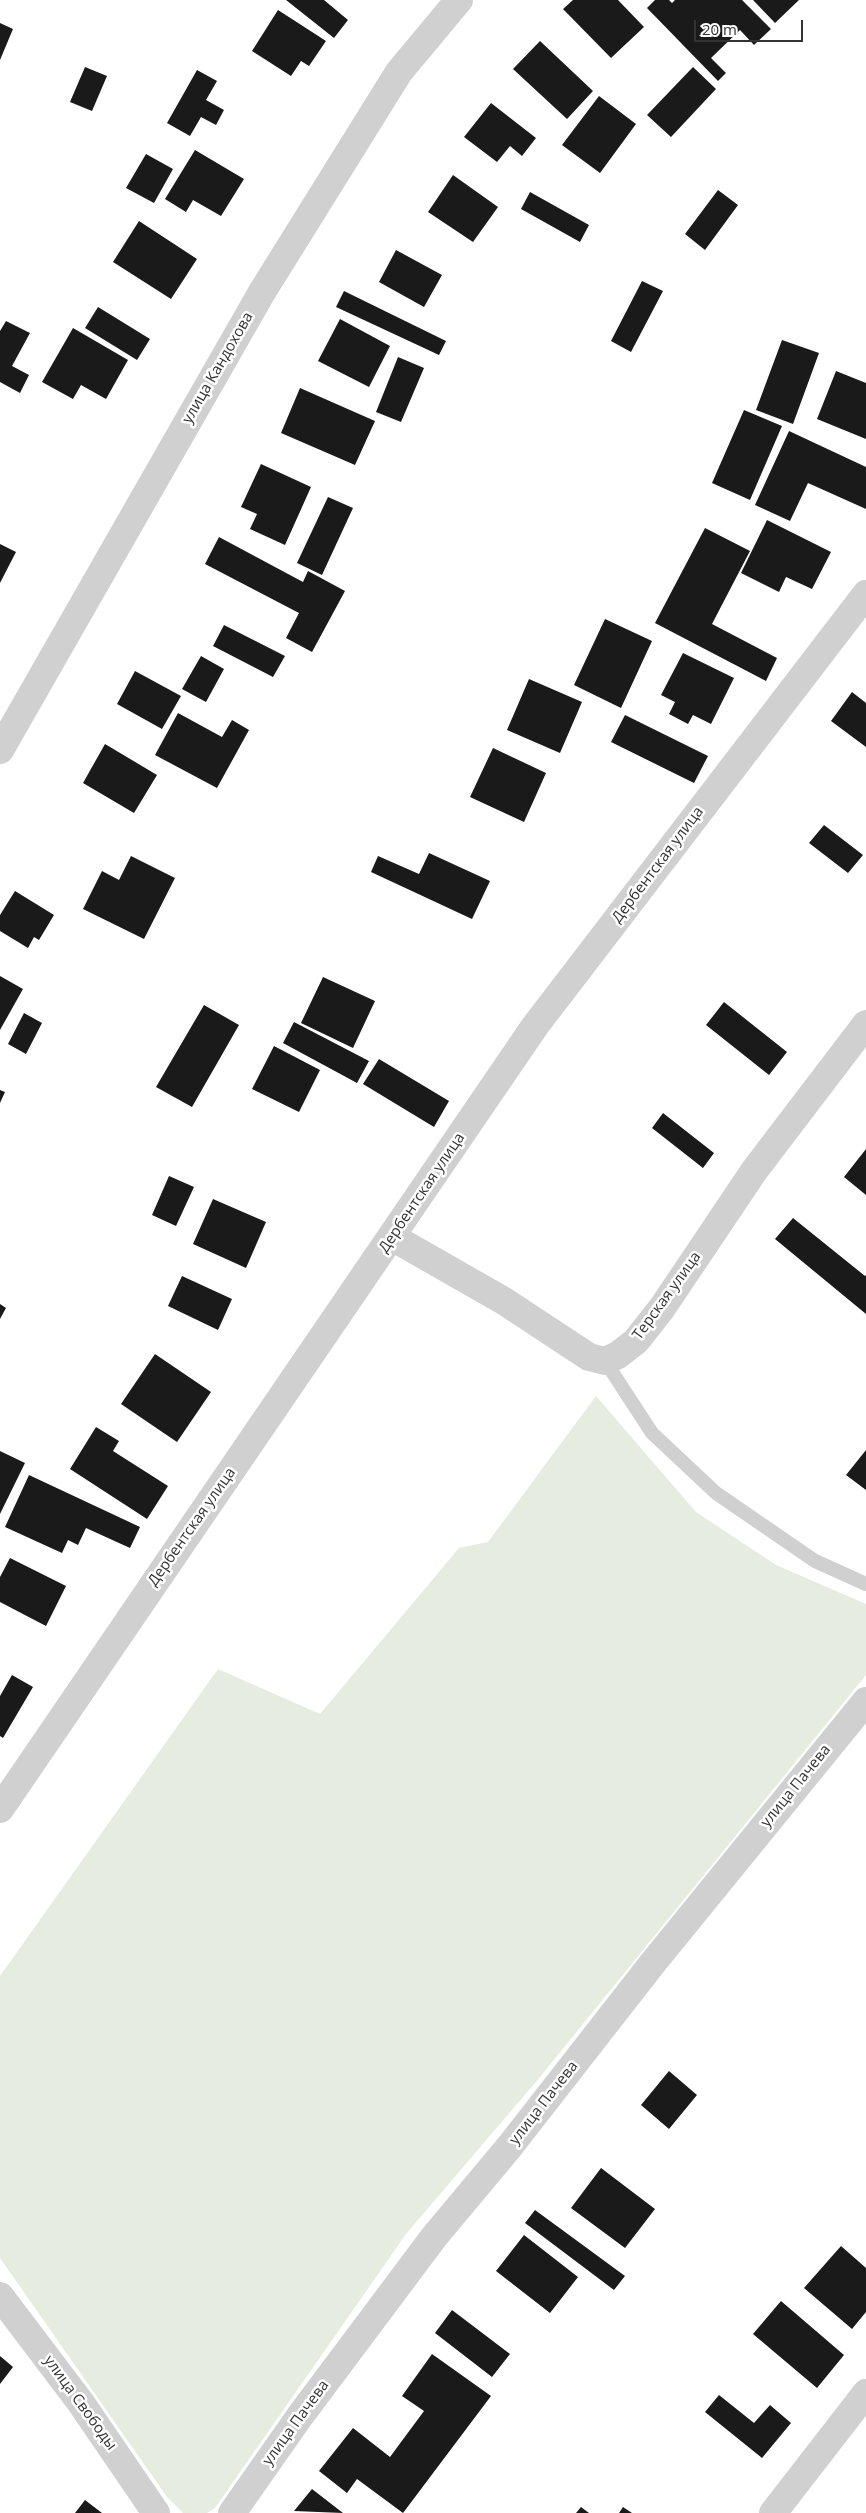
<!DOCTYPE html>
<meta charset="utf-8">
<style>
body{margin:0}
#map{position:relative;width:866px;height:2513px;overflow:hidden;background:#fff;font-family:"Open Sans",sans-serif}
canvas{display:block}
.scale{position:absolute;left:694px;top:20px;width:109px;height:22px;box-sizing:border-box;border:2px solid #333;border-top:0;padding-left:6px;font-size:15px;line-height:18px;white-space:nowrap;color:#333;-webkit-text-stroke:4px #fff;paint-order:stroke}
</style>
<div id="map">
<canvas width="866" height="2513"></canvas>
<div class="scale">20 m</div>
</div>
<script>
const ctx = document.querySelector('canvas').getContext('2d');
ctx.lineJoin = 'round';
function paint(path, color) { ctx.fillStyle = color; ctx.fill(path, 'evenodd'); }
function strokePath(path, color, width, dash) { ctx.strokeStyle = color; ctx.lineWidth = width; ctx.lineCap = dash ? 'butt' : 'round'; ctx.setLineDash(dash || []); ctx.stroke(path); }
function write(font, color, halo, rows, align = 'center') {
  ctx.font = font + ' "Open Sans",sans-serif'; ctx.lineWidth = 5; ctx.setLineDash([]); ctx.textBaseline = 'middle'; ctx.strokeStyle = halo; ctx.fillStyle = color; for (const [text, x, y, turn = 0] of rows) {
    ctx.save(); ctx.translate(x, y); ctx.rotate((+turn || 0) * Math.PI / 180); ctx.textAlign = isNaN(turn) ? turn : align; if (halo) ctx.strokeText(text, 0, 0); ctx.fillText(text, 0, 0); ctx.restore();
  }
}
const green = new Path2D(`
 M596,1396L696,1512L776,1565L866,1604V1675L540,2077L406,2234L215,2508L207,2513H183L167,2497L0,2258V1976L218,1669L320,1714L459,1548L488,1542Z`);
const building = new Path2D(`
 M286,0H324L348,20L334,38Z
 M573,0H618L644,27L611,58L563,9Z
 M655,0H669L672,3L675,0H742L771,29L754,45L740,30L711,58L726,73L718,81L647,8Z
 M753,0H799L775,23Z
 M278,10L326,41L309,66L301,61L291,76L252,51Z
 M0,23L13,29L0,60Z
 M540,41L593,91L567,119L513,69Z
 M85,67L107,76L92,111L70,102Z
 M693,67L716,89L671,137L647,115Z
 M197,70L217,81L206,100L224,110L216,125L201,117L190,136L167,123Z
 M599,96L636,124L600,173L562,145Z
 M491,103L536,138L522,156L510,146L497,162L464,137Z
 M195,150L244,179L221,216L193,200L186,212L165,199Z
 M146,154L173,169L154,203L126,188Z
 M453,175L498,207L473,242L428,212Z
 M718,190L738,205L705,250L685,234Z
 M530,192L589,225L580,242L521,209Z
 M139,221L197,259L171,299L113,262Z
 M396,250L442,275L424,307L379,282Z
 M642,281L663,291L631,352L611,341Z
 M344,291L446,341L439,355L336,307Z
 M98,307L150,339L137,360L85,328Z
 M340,319L390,346L369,387L318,361Z
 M6,321L30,333L12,366L29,375L20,393L0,382V331Z
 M73,328L128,360L106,399L81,385L73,399L42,382Z
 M782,340L819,353L793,424L756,410Z
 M398,357L424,368L401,422L376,412Z
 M836,371L866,383V439L817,419Z
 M300,388L375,421L355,465L281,433Z
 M744,410L782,426L750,500L712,483Z
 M789,431L866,467V509L808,483L790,521L755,505Z
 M261,464L311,487L285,545L250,529L257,514L241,507Z
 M328,497L353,508L322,575L297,563Z
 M767,520L831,552L812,589L786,577L779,592L741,573Z
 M705,528L750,551L712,624L777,658L766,681L655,623Z
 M219,537L303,582L308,571L345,591L312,652L286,638L299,613L205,564Z
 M0,544L16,552L0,583Z
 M605,619L652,641L621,708L574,685Z
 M224,625L285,656L273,677L213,646Z
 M683,653L734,678L711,724L693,715L688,724L669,714L675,702L661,695Z
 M201,656L224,669L206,702L182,689Z
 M135,671L181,696L162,729L117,704Z
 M529,679L582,702L560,753L507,730Z
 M852,692L866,703V747L831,721Z
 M178,713L222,737L232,720L249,730L217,788L155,755Z
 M625,715L708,756L694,783L611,742Z
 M105,744L157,775L134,813L83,783Z
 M493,748L546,773L524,822L470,797Z
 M824,825L863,855L848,873L809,843Z
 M429,853L490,881L472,919L371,872L378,856L419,874Z
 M131,856L175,878L144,939L83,909L102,871L119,880Z
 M15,891L54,915L39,940L34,937L28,948L0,931V915Z
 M0,976L23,989L0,1030Z
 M323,977L375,1001L353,1048L301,1023Z
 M724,1002L787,1052L769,1075L706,1025Z
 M204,1005L239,1025L192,1107L156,1087Z
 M24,1013L42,1023L26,1054L8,1044Z
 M294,1022L369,1061L357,1083L283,1043Z
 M274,1046L320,1070L299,1112L252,1089Z
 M379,1059L449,1101L434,1127L363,1084Z
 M0,1090L5,1092L0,1103Z
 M663,1113L714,1153L703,1168L652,1128Z
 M866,1149V1195L844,1177Z
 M169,1176L194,1187L176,1226L152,1215Z
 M213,1199L266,1222L246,1268L193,1244Z
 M793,1218L865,1276L866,1275V1314L775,1239Z
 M182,1276L232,1299L218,1330L168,1306Z
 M0,1304L6,1308L0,1319Z
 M155,1354L211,1392L177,1442L121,1404Z
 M96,1427L119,1441L113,1451L168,1486L147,1519L70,1469Z
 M866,1450V1490L846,1475Z
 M0,1451L25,1463L0,1514Z
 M29,1475L140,1527L130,1548L86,1528L78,1545L68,1540L62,1553L5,1527Z
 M10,1558L66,1586L46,1626L0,1602V1577Z
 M12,1675L33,1687L3,1738L0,1736V1696Z
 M669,2071L697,2095L669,2129L641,2105Z
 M601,2168L655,2209L625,2248L571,2208Z
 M535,2210L625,2276L614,2290L525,2223Z
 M524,2235L578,2277L550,2313L496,2271Z
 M841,2246L866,2268V2312L852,2329L804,2288Z
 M781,2301L844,2355L817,2388L753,2334Z
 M452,2310L510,2354L492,2377L435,2333Z
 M432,2354L491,2396L403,2513L357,2479L347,2493L319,2471L353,2428L390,2457L424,2411L402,2396Z
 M0,2356L13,2367L0,2384Z
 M719,2395L754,2423L770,2405L791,2423L762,2458L705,2412Z
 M312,2489L343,2513L294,2511Z
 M85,2500L102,2513H75Z
 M581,2507L589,2513H576Z
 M623,2507L632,2513H619Z`);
const lane = new Path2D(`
 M605,1361L652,1433L716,1493L815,1561L866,1584`);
const street = new Path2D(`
 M0,750L262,292L399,72L459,0
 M392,1237L504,1301L589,1357L605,1361L618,1355L636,1341L662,1308L754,1171L866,1024
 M0,1809L535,1026L866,594
 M0,2296L81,2403L156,2513
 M232,2513L300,2416L434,2237L510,2146L652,1964L866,1701
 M773,2513L866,2393`);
const streetNames = [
 ["улица Кандохова",218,368,-60],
 ["Дербентская улица",658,865,-53],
 ["Дербентская улица",422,1193,-56],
 ["Терская улица",667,1296,-54],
 ["Дербентская улица",192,1527,-55],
 ["улица Пачева",796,1786,-51],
 ["улица Пачева",544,2103,-52],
 ["улица Свободы",80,2403,54],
 ["улица Пачева",296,2423,-54]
];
paint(green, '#e6ecdf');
paint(building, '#1a1a1a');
strokePath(lane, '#d0d0d0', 14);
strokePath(street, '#d0d0d0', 28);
write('15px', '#333', '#fff', streetNames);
</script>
